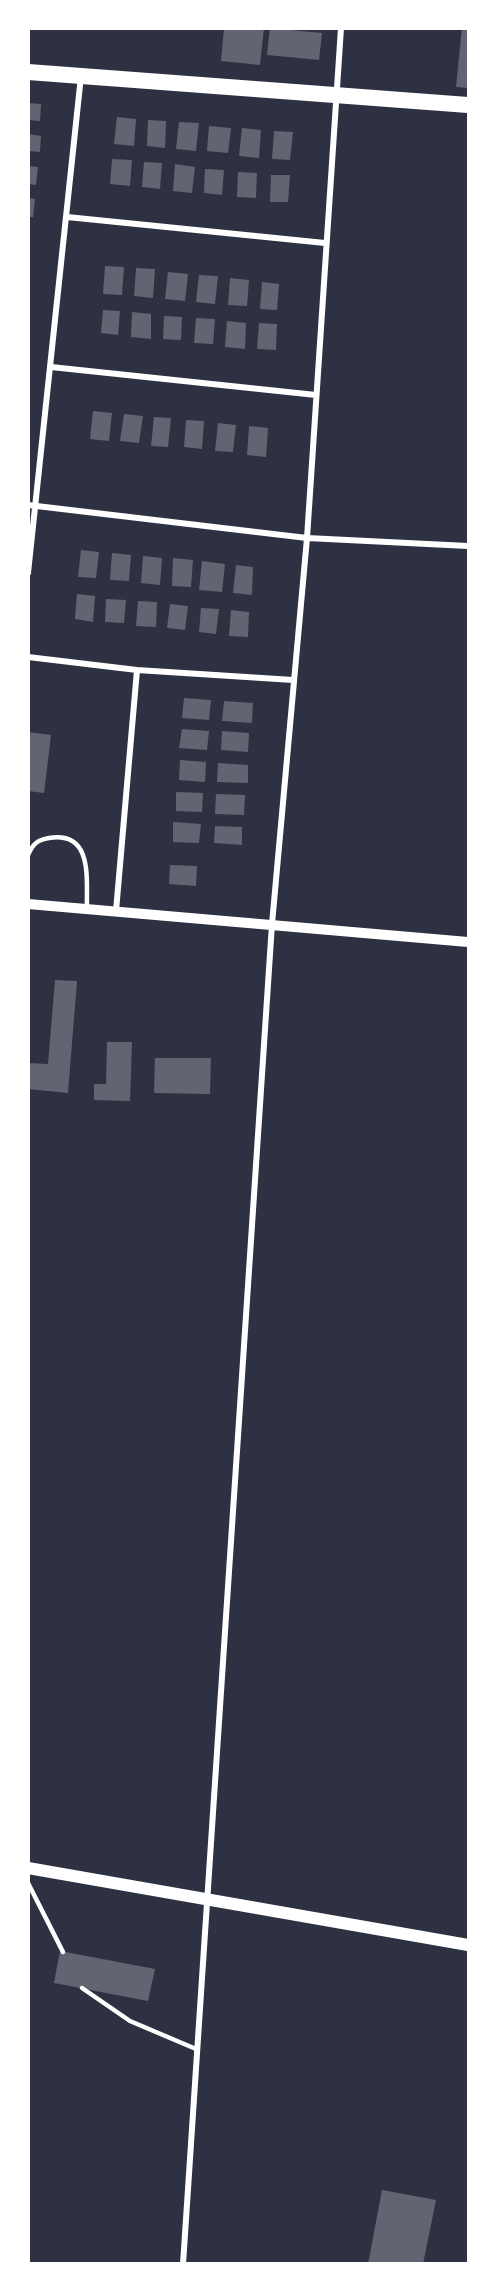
<!DOCTYPE html>
<style>
body{margin:0}
#map{position:relative;width:497px;height:2292px;overflow:hidden;background:#2d3142;font-family:Arial,sans-serif}
canvas{display:block}
.frame{position:absolute;inset:0;border:30px solid #fff;pointer-events:none}
</style>
<div id="map">
<canvas width="497" height="2292"></canvas>
<div class="frame"></div>
</div>
<script>
const ctx = document.querySelector('canvas').getContext('2d');
ctx.lineJoin = 'round';
function paint(path, color) { ctx.fillStyle = color; ctx.fill(path, 'evenodd'); }
function strokePath(path, color, width, dash) { ctx.strokeStyle = color; ctx.lineWidth = width; ctx.lineCap = dash ? 'butt' : 'round'; ctx.setLineDash(dash || []); ctx.stroke(path); }
const building = new Path2D(`
 M224,28H264L260,65L221,61Z
 M270,28L322,33L319,60L267,55Z
 M462,28H468V88L456,87Z
 M28,103L41,104L40,121L28,120Z
 M117,117L136,119L134,146L114,144Z
 M148,120L166,121L165,148L147,146Z
 M179,122L199,123L196,151L176,149Z
 M209,126L231,128L228,153L207,151Z
 M242,128L261,130L259,158L239,156Z
 M274,131L293,132L290,160L272,159Z
 M28,134L41,136L40,152L28,151Z
 M112,159L132,160L130,186L110,184Z
 M144,162L162,163L160,189L142,187Z
 M175,164L195,167L192,193L173,191Z
 M28,166L38,167L36,185L28,184Z
 M205,169L224,170L222,195L204,193Z
 M238,172L257,173L256,198L237,197Z
 M271,175H290L288,202H270Z
 M28,198L35,199L33,217H28Z
 M105,266L124,267L122,295L103,294Z
 M136,268L155,269L153,298L134,296Z
 M168,272L188,274L185,301L165,299Z
 M199,275L218,276L215,304L196,302Z
 M230,278L249,280L247,306L228,305Z
 M262,282L279,284L277,310L260,309Z
 M103,310L120,311L118,335L101,333Z
 M132,312L151,314V339L131,337Z
 M164,316L182,317L181,340L163,339Z
 M196,318L215,319L213,344L194,343Z
 M227,321L246,323L245,349L225,347Z
 M259,323L277,324L276,350L257,349Z
 M93,411L112,413L109,441L90,439Z
 M124,414L143,416L139,443L120,441Z
 M154,417L171,418L168,447L151,446Z
 M186,420L204,421L202,449L184,447Z
 M218,423L236,425L233,452L215,451Z
 M249,426L268,428L266,457L247,455Z
 M81,550L99,552L96,578L78,577Z
 M112,553L131,555L129,581L110,580Z
 M143,556L162,558L160,585L141,583Z
 M173,558L193,560L191,587L172,586Z
 M202,561L225,564L222,592L199,590Z
 M236,565L253,567L252,595L233,593Z
 M77,594L95,596L93,622L75,619Z
 M106,599L126,600L124,623L105,622Z
 M138,601L157,602L156,627L136,626Z
 M170,604L188,606L185,630L167,628Z
 M201,608L219,609L216,634L199,632Z
 M231,610L249,612L248,637L229,636Z
 M184,698L211,700L209,720L182,718Z
 M224,701L253,703L252,723L222,721Z
 M182,729L209,731L207,750L179,748Z
 M222,731L249,733L248,752L221,750Z
 M28,732L51,735L44,793L28,791Z
 M180,760L206,762L205,782L179,780Z
 M218,763L248,765V783L217,782Z
 M176,792L203,793L202,812L176,811Z
 M216,794L245,795L244,815L215,814Z
 M173,822L201,824L199,843L173,842Z
 M215,826L242,827V845L214,843Z
 M170,865L197,866L196,886L169,884Z
 M55,980L77,981L68,1093L28,1089V1063L48,1064Z
 M107,1042H132L130,1101L94,1100V1084H106Z
 M155,1058H211L210,1094L154,1093Z
 M60,1951L155,1969L148,2001L54,1983Z
 M382,2190L436,2200L423,2264H368Z`);
const service = new Path2D(`
 M28,855C33,844 37,840 49,838C94,831 86,880 87,909
 M28,1883L63,1952
 M82,1988L130,2021L196,2049`);
const minor = new Path2D(`
 M67,217L325,243
 M51,367L316,395
 M28,505L307,538L468,546
 M28,573L81,76
 M28,657L137,670L293,680
 M116,911L137,670
 M183,2264L272,924L307,538L341,28`);
const tertiary = new Path2D(`
 M28,904L468,942`);
const secondary = new Path2D(`
 M28,1868L468,1945`);
const trunk = new Path2D(`
 M28,72L468,105`);
paint(building, '#626471');
strokePath(service, '#fff', 4.5);
strokePath(minor, '#fff', 6);
strokePath(tertiary, '#fff', 10);
strokePath(secondary, '#fff', 12);
strokePath(trunk, '#fff', 16);
</script>
